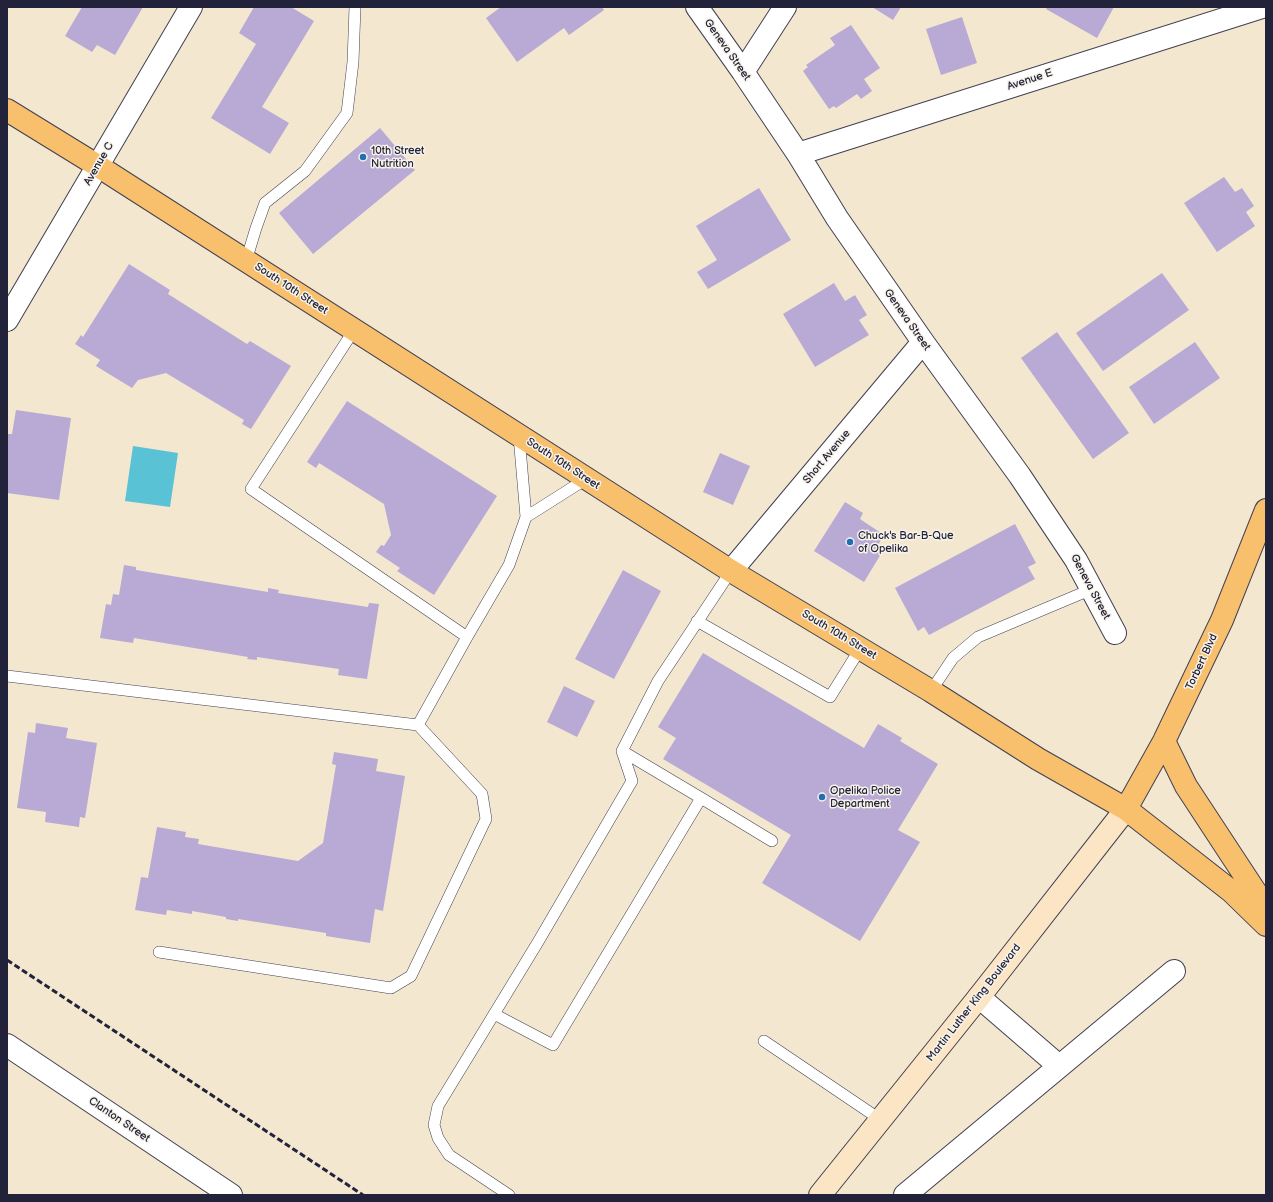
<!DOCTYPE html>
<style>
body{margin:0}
#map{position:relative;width:1273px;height:1202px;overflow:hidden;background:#f3e7d0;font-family:"Balsamiq Sans",sans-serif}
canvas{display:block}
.frame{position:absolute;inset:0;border:8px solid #22223b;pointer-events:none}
</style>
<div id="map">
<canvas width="1273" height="1202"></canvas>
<div class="frame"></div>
</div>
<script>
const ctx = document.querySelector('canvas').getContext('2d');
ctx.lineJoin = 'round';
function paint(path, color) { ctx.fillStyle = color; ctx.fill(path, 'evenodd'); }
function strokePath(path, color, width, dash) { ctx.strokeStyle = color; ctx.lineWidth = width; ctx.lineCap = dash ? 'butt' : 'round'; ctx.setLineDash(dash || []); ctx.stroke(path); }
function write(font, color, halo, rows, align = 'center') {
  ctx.font = font + ' "Balsamiq Sans",sans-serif'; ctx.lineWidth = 3; ctx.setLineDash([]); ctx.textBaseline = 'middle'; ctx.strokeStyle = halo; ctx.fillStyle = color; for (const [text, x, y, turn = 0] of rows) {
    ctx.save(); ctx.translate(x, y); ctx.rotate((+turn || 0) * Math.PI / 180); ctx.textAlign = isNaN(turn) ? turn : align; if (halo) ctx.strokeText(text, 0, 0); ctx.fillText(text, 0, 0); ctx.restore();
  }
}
const water = new Path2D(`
 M133,446L178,453L170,507L125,501Z`);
const building = new Path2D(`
 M82,7H143L115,55L97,45L92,52L65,36Z
 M254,7H291L314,21L262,107L289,123L270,154L211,118L256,44L239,33Z
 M501,7H602L604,10L569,35L564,28L517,62L486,18Z
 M872,7H901L893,20Z
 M1048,7H1114L1097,38L1046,9Z
 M962,17L977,63L941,75L926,29Z
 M851,25L880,68L864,79L872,91L861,99L857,94L836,108L834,106L829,109L803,71L808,67L806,65L835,45L830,38Z
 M380,128L415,170L313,254L279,213Z
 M1224,177L1235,192L1242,188L1254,206L1246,212L1255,226L1217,252L1184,203Z
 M759,188L791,240L708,289L697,272L717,260L696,226Z
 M129,264L170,290L168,294L247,344L250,341L291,366L251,429L242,424L244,420L166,373L138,380L132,388L96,366L100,360L75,344L81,335L83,337Z
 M1162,273L1189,310L1103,371L1076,333Z
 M834,283L845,301L855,295L867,315L859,320L869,335L815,367L783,314Z
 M1057,332L1129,433L1093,459L1021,358Z
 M1195,342L1220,378L1154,424L1129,387Z
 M347,401L497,496L434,595L397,571L400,568L376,552L381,545L384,546L391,535L384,504L319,463L316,468L307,462Z
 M16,410L71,418L59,500L7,493V434H12Z
 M720,453L750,466L733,505L703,492Z
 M845,502L863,513L860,519L884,535L875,550L881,554L864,582L814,551Z
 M1015,524L1036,563L1028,567L1035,579L929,635L924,627L918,631L895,588Z
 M124,565L136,567V570L268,592V588L279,590L278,593L368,607L369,603L379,604L367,679L338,675L339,669L257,657V660L247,659L248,657L134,638L133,643L100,638L106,604L111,605L113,594L119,595Z
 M623,570L661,591L614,679L575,659Z
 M703,653L864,748L878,724L902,738L900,741L938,764L898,830L920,842L860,941L762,883L791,835L663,759L676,738L658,727Z
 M564,686L595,701L577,737L547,722Z
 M36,723L68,728L66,738L97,743L85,818L80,817L79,827L45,822L46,812L17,808L28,732L35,733Z
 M334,752L378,759L376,771L405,776L383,911L375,909L370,943L326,936V933L238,919V921L226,919V917L192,911V914L167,910L166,915L135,910L141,877L148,878L157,827L186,832L185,837L199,839L198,844L298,861L323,843L336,765L332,764Z`);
const service = new Path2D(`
 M246,261L256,228L265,203L305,171L347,113L353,62L355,7
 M354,330L251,489L467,637
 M526,517L586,479
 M697,621L830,697L860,649
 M7,676L418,725L467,637L509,565L526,517L519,436
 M931,691L953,658L978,637L1092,589
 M622,751L701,798
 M159,952L391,988L411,976L486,819L482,794L418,725
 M494,1014L553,1045L701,798L772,841
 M764,1041L881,1120
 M509,1195L449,1155L438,1138L434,1125L438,1106L538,942L632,781L622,751L658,681L731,571`);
const minor = new Path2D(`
 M697,7L743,72L798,154L837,218L923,342L1020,476L1076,560L1115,633
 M743,72L785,7
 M798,154L1262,7
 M7,320L191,7
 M731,571L923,342
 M979,997L1059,1066
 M7,1045L231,1195
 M905,1195L1174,971`);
const secondary = new Path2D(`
 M820,1195L979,997L1126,809`);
const primary = new Path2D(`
 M7,110L98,166L731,571L931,691L1038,759L1126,809L1231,891L1266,925
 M1164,741L1186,786L1266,908
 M1126,809L1164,741L1222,620L1266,510`);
const rail = new Path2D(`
 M7,960L363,1195`);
const markers = [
 [363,157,4,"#1f6fb2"],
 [850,542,4,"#1f6fb2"],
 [822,797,4,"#1f6fb2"]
];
const streetNames = [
 ["Geneva Street",727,50,55],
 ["Avenue E",1030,80,-18],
 ["Avenue C",99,164,-60],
 ["South 10th Street",291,289,33],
 ["Geneva Street",907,320,55],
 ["Short Avenue",827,457,-50],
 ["South 10th Street",563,464,33],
 ["Geneva Street",1090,587,62],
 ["South 10th Street",839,635,31],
 ["Torbert Blvd",1202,662,-65],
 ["Martin Luther King Boulevard",974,1003,-52],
 ["Clanton Street",119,1120,34]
];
const poiNames = [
 ["10th Street",371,151],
 ["Nutrition",371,164],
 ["Chuck's Bar-B-Que",858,536],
 ["of Opelika",858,549],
 ["Opelika Police",830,791],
 ["Department",830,804]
];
paint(water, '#59c3d5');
paint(building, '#b8aad4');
strokePath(service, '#414051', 12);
strokePath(minor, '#414051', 24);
strokePath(secondary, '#414051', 24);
strokePath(primary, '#414051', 24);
strokePath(service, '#fff', 11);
strokePath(minor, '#fff', 22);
strokePath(secondary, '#fce5c4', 22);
strokePath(primary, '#f8bf6c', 22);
strokePath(rail, '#22223b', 3, [6, 3]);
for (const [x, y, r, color] of markers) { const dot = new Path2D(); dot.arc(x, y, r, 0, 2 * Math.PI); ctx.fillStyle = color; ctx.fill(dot); strokePath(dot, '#f7f3e8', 1.5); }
write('11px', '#22223b', '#f7f3e8', streetNames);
write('11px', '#22223b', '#f7f3e8', poiNames, 'left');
</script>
